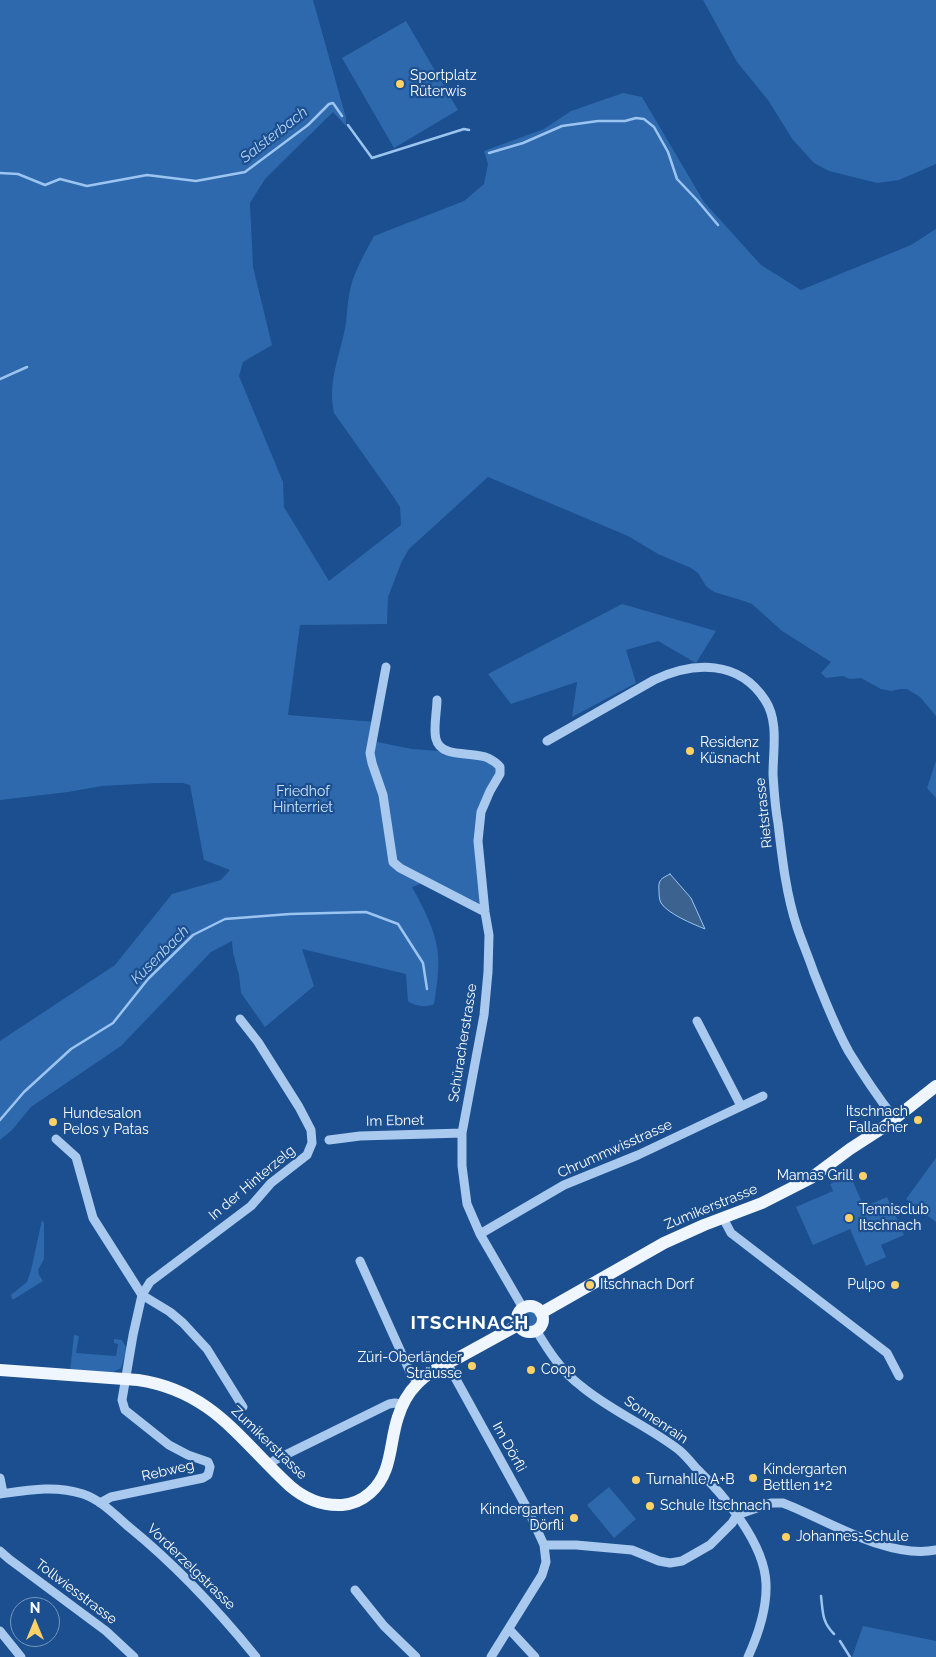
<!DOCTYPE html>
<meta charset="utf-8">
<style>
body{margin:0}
#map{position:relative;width:936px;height:1657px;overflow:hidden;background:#1b4f8f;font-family:Raleway,sans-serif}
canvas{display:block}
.north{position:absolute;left:10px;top:1597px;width:50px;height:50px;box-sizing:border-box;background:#1b4f8f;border:1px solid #7695bc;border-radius:50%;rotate:0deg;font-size:14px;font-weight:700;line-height:20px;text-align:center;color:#fff}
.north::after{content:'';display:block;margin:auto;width:18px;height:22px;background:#ffd166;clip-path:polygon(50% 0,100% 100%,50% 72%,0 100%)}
</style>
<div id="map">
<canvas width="936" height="1657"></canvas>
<div class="north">N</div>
</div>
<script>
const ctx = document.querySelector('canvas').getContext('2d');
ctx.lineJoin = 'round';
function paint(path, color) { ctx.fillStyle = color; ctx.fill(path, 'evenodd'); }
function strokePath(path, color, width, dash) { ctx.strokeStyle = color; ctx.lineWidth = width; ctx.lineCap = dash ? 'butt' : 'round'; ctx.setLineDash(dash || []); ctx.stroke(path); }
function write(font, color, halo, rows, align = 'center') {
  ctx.font = font + ' Raleway,sans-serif'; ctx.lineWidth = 4.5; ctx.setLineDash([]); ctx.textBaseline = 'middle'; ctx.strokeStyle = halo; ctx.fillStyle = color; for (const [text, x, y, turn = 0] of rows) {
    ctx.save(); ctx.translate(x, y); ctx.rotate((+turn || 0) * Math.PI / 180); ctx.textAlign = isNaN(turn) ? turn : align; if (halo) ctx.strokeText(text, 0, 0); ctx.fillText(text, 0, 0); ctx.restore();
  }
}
const green = new Path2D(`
 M0,0H313L346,118V126L333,112L265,179L250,203L253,267L272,345L243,362L239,376L283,482L284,507L329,581L401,525L400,507L395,499L334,413C327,381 341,353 346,323C348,306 348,290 355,274C360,261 367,249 374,236L464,201L484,184L488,164L484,151L544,129L571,111L623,93L642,97L704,202L761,265L801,290L911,245L936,229V716L920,697L907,689H900L891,691L881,689L861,678L850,679L843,676L826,678L821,673L831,662L782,631L752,604L744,601L714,592L706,586L698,573L691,568L658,554L628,536L488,477L409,549L402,561L388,597L387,624L300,625L288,715L375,722L372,741L412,749L467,753L500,767L490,791L478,841L485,912L419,878L420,884L412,887C421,903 432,924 436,942C441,961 437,985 434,1004C427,1008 414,1006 408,1001L406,974L302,949L314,986L265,1027L241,993L239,975L233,953L232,941L211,952L121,1046L31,1107L12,1130L0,1140V1041L115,965L172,894L221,880L230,870L204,860L190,785L183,783H156L102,786L68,792L0,800Z
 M703,0H936V164L899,180L877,183L829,171L814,163L793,140L768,100L737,62Z
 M406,21L458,110L394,148L342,58Z
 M622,604L716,631L696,663L658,641L626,650L636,683L572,717L577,682L511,704L488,674Z
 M936,761V798L927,788Z
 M936,1158V1222L906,1199Z
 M850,1175L864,1207L887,1197L904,1235L881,1245L886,1257L866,1266L850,1229L813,1245L796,1207L833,1191L830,1184Z
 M42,1220L44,1223V1259L38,1270L39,1275L43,1281L14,1299H12L11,1295L27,1282L31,1270Z
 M521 1319a8 8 0 1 1 16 0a8 8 0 1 1-16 0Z
 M74,1335L79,1336L76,1353L116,1356L118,1344L114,1343V1339L122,1340L127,1349L121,1368L113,1372L70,1371Z
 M609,1487L636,1519L614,1538L587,1505Z
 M863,1626L936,1641V1657H852Z`);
const water = new Path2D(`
 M670,874L691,898L705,929C693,924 668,914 661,903C659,899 659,895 659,891C658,879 661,879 670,874Z`);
const stream = new Path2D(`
 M348,125L372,158L464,129L469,130
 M489,153L523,143L562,126L598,121H625L636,118L644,119L654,127L668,152L677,179L697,200L718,225
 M0,173L18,174L45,185L60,179L87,186L147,175L196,181L245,172L308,125L329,104L333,103L342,116
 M0,379L27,367
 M0,1120L24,1092L71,1049L113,1023L148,979L193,935L225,919L290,914L366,912L398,924L423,963L427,989
 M821,1596C823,1613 822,1622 834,1634
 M840,1641L850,1657`);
const minor = new Path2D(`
 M386,667L370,753L372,763L383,795L393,862L400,868L485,912
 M437,700C437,711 433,729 436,739C441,759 472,751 488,758C492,760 497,763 500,767V774L490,791L481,812L478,841L485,912L489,935L488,972L484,1015L462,1133V1166L467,1204L480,1234L523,1308
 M547,741L654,680C694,661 739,660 765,700C779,721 773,750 773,774C774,790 775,807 778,823C782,857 786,894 797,927C802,942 809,958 814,973C825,1000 835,1027 849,1052C863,1075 878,1097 894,1118
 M697,1021L741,1106
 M56,1139L76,1157L93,1218L142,1295L170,1312L183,1323L207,1349L243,1407
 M329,1140L360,1136L462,1133
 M723,1218L731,1233L887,1353L899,1376
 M480,1234L564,1185L638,1155L763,1096
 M360,1261L410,1372L418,1383
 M536,1330C548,1350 562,1372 581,1386C611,1411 648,1426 679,1450C685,1455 690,1461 695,1467C723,1494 765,1543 766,1584C767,1609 758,1635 748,1657
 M447,1363L528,1510L544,1545L546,1562L542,1575L491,1657
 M270,1464L275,1460L389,1404L395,1403L402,1404
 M0,1478L3,1493
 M0,1494C28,1490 55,1485 83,1494C101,1500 115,1515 129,1527C177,1566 217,1609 256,1657
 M100,1503L111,1497L203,1478L208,1475L210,1467L208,1462L188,1455L169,1445L125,1410L122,1400L133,1335L142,1295L150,1282L251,1206L271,1183L307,1155L312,1143L311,1130L299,1107L258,1042L240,1019
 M544,1545H576L632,1550L659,1561L670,1563L682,1561L710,1545L732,1523L737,1515L771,1503H783C827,1520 889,1560 936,1550
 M0,1551L9,1559L106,1631L134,1657
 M355,1590L384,1626L416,1657
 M509,1629L535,1657
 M0,1631L21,1657`);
const major = new Path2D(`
 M517 1319a13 13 0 1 1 26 0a13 13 0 1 1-26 0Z
 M541,1313L664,1243L704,1225L762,1203L811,1178L850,1149L884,1127L936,1086
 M0,1370L138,1380C212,1391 240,1440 290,1486C305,1499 322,1506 342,1505C353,1504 362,1500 370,1493C393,1473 389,1443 398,1417C402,1404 408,1393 417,1384C428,1372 444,1365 458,1358C478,1347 498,1336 518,1325`);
const markers = [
 [400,84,5,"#ffd166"],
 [690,751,5,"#ffd166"],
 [918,1120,5,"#ffd166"],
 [53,1122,5,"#ffd166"],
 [863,1176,5,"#ffd166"],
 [849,1218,5,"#ffd166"],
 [590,1285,5,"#ffd166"],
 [895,1285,5,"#ffd166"],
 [472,1366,5,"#ffd166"],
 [531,1370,5,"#ffd166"],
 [753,1478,5,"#ffd166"],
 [636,1480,5,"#ffd166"],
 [650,1506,5,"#ffd166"],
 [574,1518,5,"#ffd166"],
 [786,1537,5,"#ffd166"]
];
const poiNames = [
 ["Sportplatz",410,76],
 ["Rüterwis",410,92],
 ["Residenz",700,743],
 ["Küsnacht",700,759],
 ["Itschnach",908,1112,"right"],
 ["Fallacher",908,1128,"right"],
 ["Hundesalon",63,1114],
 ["Pelos y Patas",63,1130],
 ["Mamas Grill",853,1176,"right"],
 ["Tennisclub",859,1210],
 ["Itschnach",859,1226],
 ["Itschnach Dorf",600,1285],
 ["Pulpo",885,1285,"right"],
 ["Züri-Oberländer",462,1358,"right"],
 ["Sträusse",462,1374,"right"],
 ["Coop",541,1370],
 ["Kindergarten",763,1470],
 ["Bettlen 1+2",763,1486],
 ["Turnahlle A+B",646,1480],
 ["Schule Itschnach",660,1506],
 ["Kindergarten",564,1510,"right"],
 ["Dörfli",564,1526,"right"],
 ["Johannes-Schule",796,1537]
];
const parkNames = [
 ["Friedhof",303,792],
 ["Hinterriet",303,808]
];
const streetNames = [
 ["Rietstrasse",764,813,-96],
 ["Schüracherstrasse",463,1043,-81],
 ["Im Ebnet",395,1121,-1],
 ["Chrummwisstrasse",615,1149,-24],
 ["In der Hinterzelg",252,1183,-40],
 ["Zumikerstrasse",711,1207,-22],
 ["Sonnenrain",656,1420,34],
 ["Zumikerstrasse",269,1443,44],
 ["Im Dörfli",509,1447,61],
 ["Rebweg",168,1471,-13],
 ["Vorderzelgstrasse",191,1567,44],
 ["Tollwiesstrasse",76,1592,37]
];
const waterNames = [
 ["Salsterbach",274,135,-38],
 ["Kusenbach",160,955,-45]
];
const districtNames = [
 ["ITSCHNACH",470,1323]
];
paint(green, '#2e69ad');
paint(water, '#3c6290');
strokePath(water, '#9cc4f0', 1);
strokePath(stream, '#9cc4f0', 2.5);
strokePath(minor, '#a9c9ee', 9);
strokePath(major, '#f0f6ff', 12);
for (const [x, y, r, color] of markers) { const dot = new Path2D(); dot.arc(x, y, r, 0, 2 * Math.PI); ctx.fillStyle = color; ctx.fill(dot); strokePath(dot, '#1b4f8f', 2); }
write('14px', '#fff', '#1b4f8f', poiNames, 'left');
write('14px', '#cfe3fa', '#1b4f8f', parkNames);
write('14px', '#fff', '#1b4f8f', streetNames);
write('italic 15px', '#b5d3f5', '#1b4f8f', waterNames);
ctx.letterSpacing = '1px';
write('bold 19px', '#fff', '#1b4f8f', districtNames);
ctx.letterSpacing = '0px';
</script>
